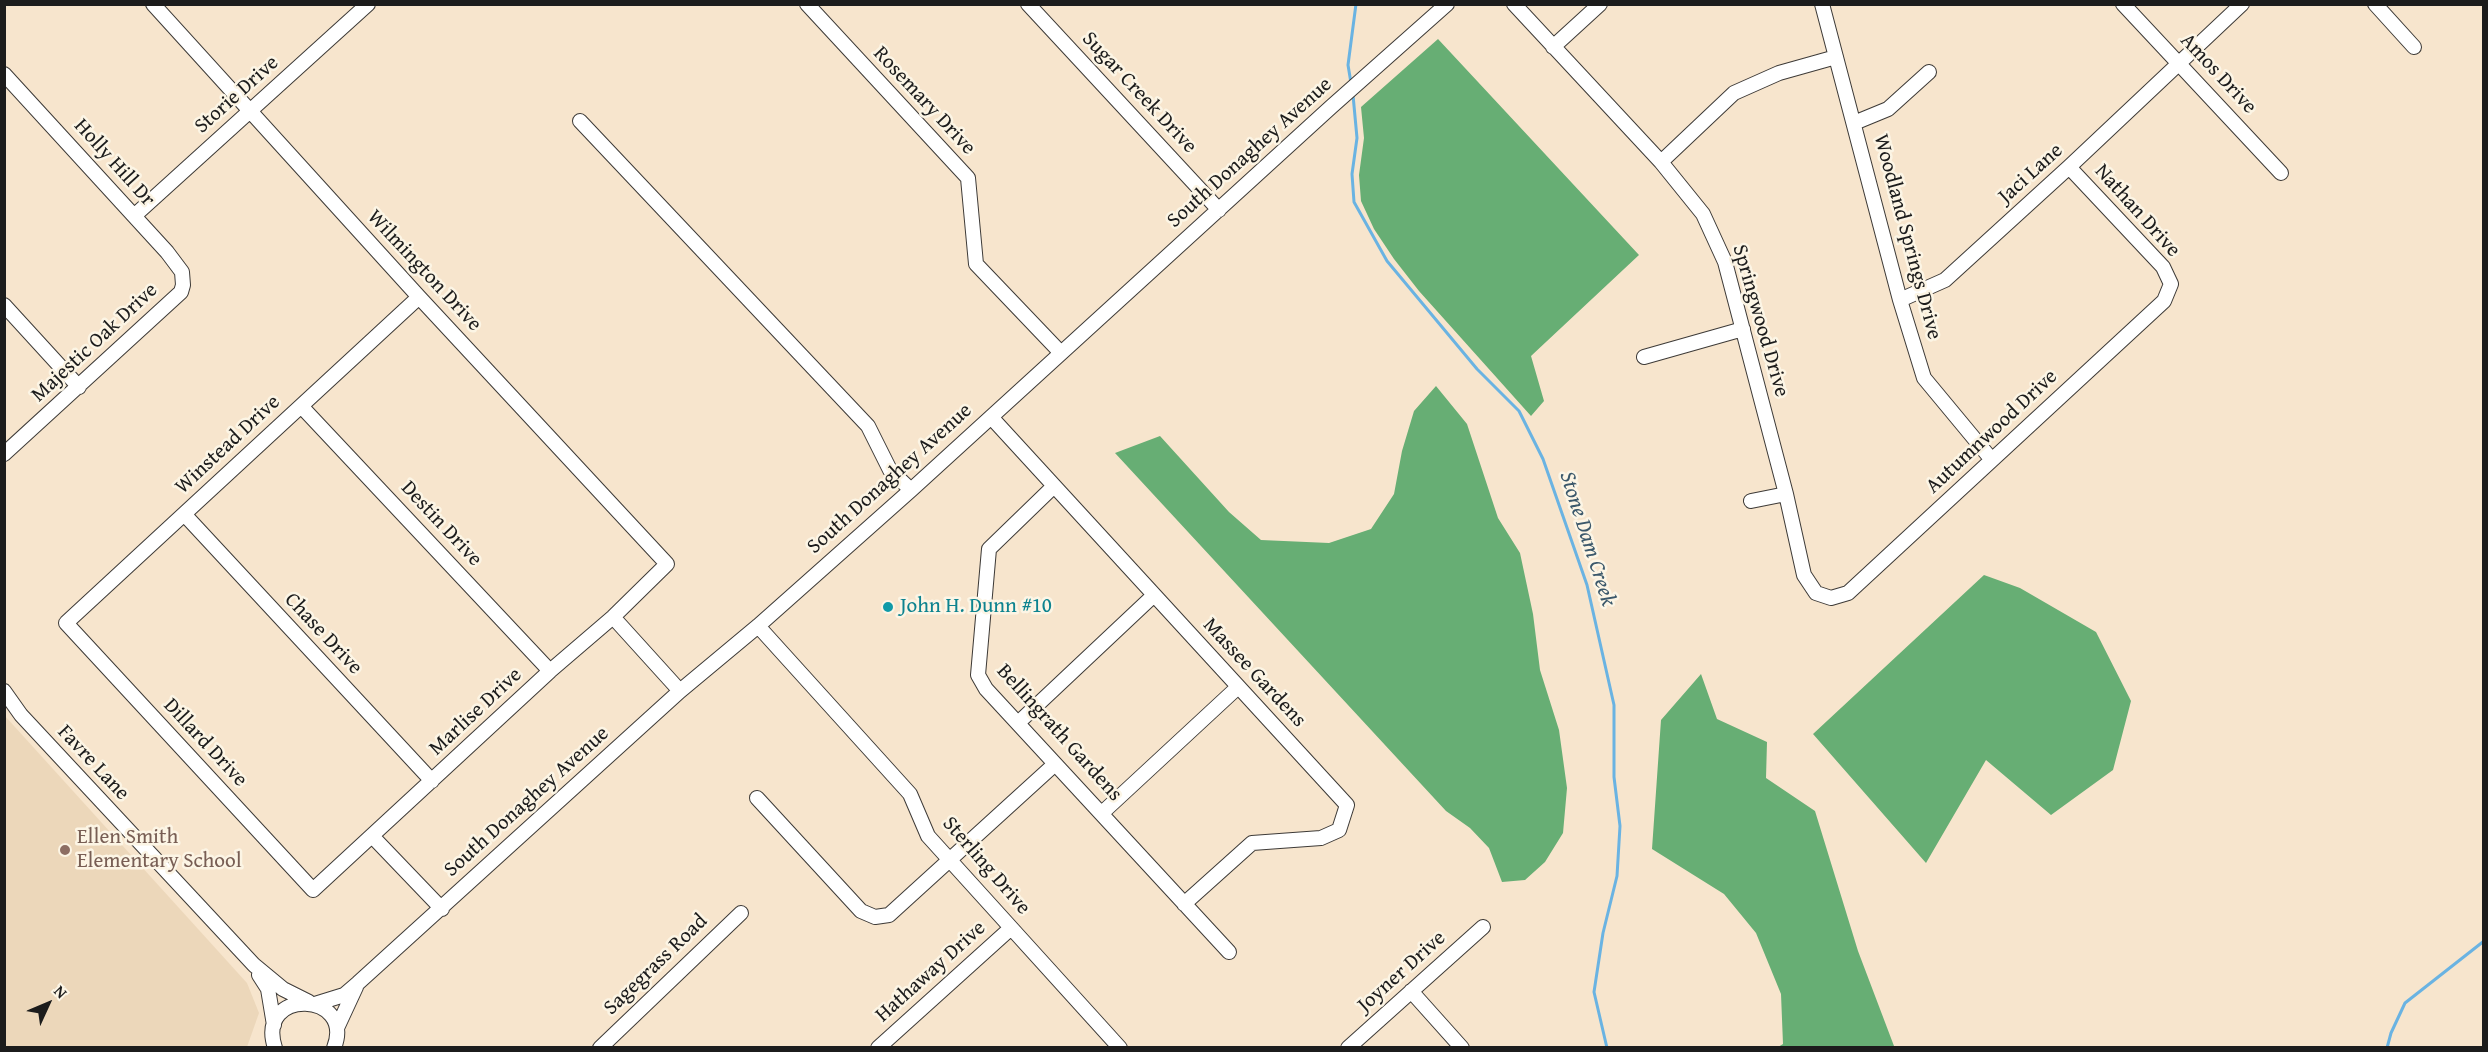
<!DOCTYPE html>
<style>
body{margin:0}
#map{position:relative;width:2488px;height:1052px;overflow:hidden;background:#f7e5cd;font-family:"Gentium Book Plus",serif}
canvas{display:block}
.frame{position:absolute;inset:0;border:6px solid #1c1c1c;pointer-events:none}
.north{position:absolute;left:18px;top:974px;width:60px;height:60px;-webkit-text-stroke:4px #fcf5e5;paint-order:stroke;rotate:46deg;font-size:16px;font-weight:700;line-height:24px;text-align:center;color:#1c1c1c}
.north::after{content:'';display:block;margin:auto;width:21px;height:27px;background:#1c1c1c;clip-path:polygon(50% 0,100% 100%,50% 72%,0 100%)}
</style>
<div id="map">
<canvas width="2488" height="1052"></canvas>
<div class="frame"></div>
<div class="north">N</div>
</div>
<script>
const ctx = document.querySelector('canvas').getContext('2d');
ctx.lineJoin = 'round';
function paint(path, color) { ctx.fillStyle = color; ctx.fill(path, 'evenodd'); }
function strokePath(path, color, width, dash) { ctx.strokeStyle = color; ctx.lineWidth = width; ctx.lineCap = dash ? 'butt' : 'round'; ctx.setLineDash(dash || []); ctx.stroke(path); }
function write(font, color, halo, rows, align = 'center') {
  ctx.font = font + ' "Gentium Book Plus",serif'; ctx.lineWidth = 5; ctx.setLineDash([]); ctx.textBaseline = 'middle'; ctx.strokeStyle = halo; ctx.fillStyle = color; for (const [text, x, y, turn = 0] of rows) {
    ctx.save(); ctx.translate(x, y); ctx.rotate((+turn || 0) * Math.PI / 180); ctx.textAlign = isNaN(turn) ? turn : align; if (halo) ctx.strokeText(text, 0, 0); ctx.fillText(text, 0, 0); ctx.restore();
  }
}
const built = new Path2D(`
 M5,716L247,983L259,1013L247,1047H5Z`);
const forest = new Path2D(`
 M1438,39L1639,255L1531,356L1544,401L1531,416L1419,291L1394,259L1374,229L1361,201L1359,175L1364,138L1361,107Z
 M1436,386L1467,424L1498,518L1520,553L1533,614L1540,670L1559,730L1567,788L1563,833L1545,862L1525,880L1502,882L1489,848L1470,828L1446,811L1115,453L1160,436L1229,512L1261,540L1329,543L1371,529L1394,494L1402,451L1414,411Z
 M1984,575L2020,588L2096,632L2131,701L2113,770L2051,815L1986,760L1926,863L1813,734Z
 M1701,674L1717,719L1767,742L1766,778L1815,811L1858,951L1894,1046L1892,1047H1778L1783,1044L1781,994L1756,933L1724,894L1652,849L1661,720Z`);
const stream = new Path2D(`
 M1351,83L1348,65L1356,4
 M1353,95L1357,138L1352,174L1354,202L1387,261L1477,369L1519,411L1543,459L1587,585L1614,705V777L1620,826L1617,876L1603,933L1594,992L1607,1048
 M2387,1048L2391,1033L2405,1003L2484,941`);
const minor = new Path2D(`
 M153,4L419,297L667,564L613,617L550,671L313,890L66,623L419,297
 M807,4L968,178L976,264L1061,353
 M1028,4L1219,210
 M1514,4L1661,162L1703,214L1725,262L1786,494L1804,575L1816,593L1831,598L1848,593L2164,301L2171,284L2163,267L2069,167
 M1822,4L1900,300L1924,378L1992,460
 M2123,4L2281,173
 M2375,4L2414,47
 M1553,47L1600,4
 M4,74L167,252L182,272L183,285L181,292L4,454
 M580,121L868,426L890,470L911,490
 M1854,123L1888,109L1929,72
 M1661,162L1734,93L1779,73L1836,57
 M134,216L368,4
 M1900,300L1945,280L2069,167L2242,4
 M4,305L79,387
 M1644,357L1743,329
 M301,406L550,671
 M991,417L1347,805L1339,830L1321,838L1252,843L1184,904
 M1053,487L989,549L978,675L986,689L1229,952
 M1751,501L1786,494
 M184,514L432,781
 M613,617L680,691
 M758,626L910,794L928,836L1120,1048
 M4,691L21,715L254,965L283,989L309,1002
 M1018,723L1153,596
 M757,798L861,911L875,917L889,915L1055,764
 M1102,813L1238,687
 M372,836L442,909
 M259,975L268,989L274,1025
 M1411,991L1462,1048
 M315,1004L344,995L358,983L680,691L758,626L911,490L1331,107L1447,4
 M337,1028L356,987
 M275,1048C255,987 356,991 334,1048
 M600,1048L741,913
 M878,1048L1011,928
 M1348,1048L1483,927`);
const markers = [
 [888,607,6,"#0f9aa8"],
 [65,850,6,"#8d6e63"]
];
const streetNames = [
 ["Amos Drive",2218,74,47],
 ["Sugar Creek Drive",1139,93,47],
 ["Storie Drive",237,95,-42],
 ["Rosemary Drive",924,101,47],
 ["South Donaghey Avenue",1250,153,-42],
 ["Holly Hill Dr",114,163,48],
 ["Jaci Lane",2031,174,-42],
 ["Nathan Drive",2137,211,48],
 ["Woodland Springs Drive",1907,237,75],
 ["Wilmington Drive",424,271,47],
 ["Springwood Drive",1760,321,74],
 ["Majestic Oak Drive",95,343,-43],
 ["Autumnwood Drive",1992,432,-43],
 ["Winstead Drive",228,445,-43],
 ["South Donaghey Avenue",890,479,-42],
 ["Destin Drive",441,524,47],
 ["Chase Drive",323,634,47],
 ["Massee Gardens",1254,673,47],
 ["Marlise Drive",476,712,-43],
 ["Bellingrath Gardens",1059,733,48],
 ["Dillard Drive",205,743,47],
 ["Favre Lane",93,763,47],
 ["South Donaghey Avenue",527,802,-42],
 ["Sterling Drive",986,866,49],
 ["Sagegrass Road",656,965,-44],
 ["Hathaway Drive",931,972,-42],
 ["Joyner Drive",1402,972,-42]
];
const cultureNames = [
 ["John H. Dunn #10",900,607]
];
const educationNames = [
 ["Ellen Smith",77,838],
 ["Elementary School",77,862]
];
const waterNames = [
 ["Stone Dam Creek",1587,539,72]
];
paint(built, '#ecd7ba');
paint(forest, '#67ae74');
strokePath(stream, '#6ab3e2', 3);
strokePath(minor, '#3d3a37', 16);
strokePath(minor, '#fff', 14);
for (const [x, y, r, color] of markers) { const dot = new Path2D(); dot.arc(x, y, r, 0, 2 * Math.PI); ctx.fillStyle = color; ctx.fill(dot); strokePath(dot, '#fcf5e5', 2); }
write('21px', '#1c1c1c', '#fcf5e5', streetNames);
write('21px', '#0d838f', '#fcf5e5', cultureNames, 'left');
write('21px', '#785e54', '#fcf5e5', educationNames, 'left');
write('italic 22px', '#3b586b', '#fcf5e5', waterNames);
</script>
